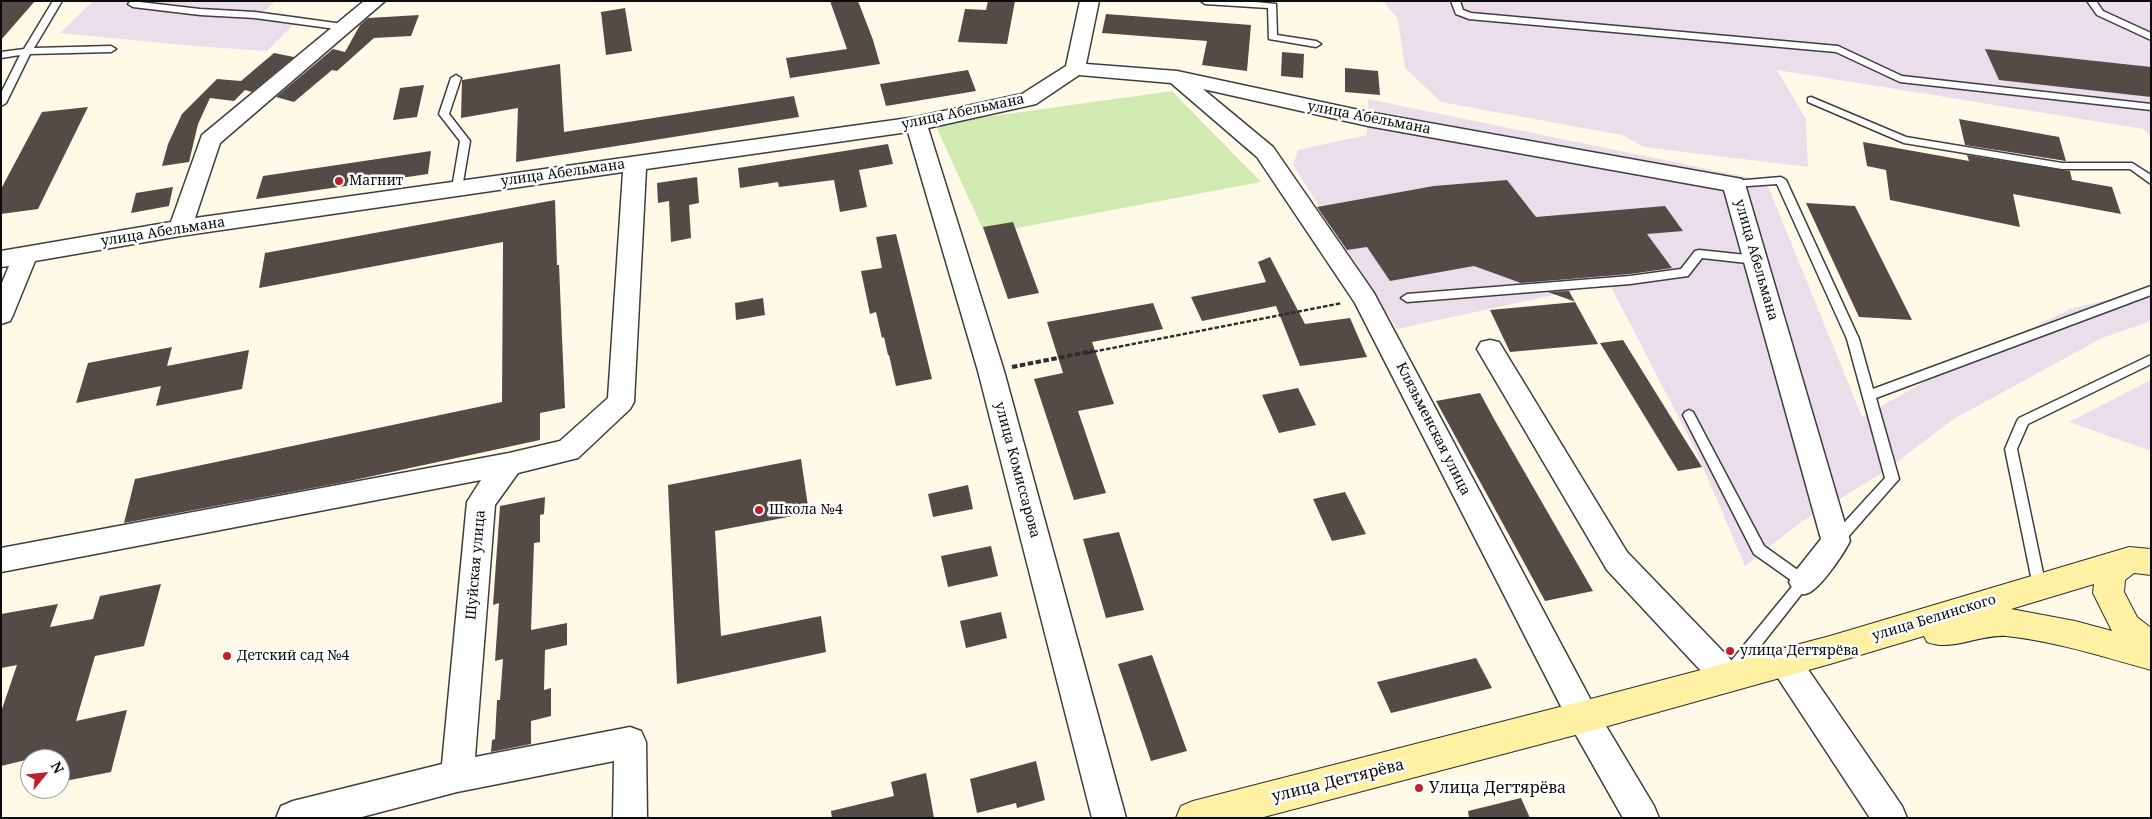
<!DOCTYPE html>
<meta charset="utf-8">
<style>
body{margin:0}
#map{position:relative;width:2152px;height:819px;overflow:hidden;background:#fffae8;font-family:"Noto Serif",serif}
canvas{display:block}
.frame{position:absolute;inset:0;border:2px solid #0b0b0b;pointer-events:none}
.north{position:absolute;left:20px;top:749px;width:50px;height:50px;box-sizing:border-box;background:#fff;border:1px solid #9d9d9d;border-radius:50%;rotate:62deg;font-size:14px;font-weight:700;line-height:20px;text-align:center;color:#0b0b0b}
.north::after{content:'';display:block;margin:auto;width:18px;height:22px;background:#be202e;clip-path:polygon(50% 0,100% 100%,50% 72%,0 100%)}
</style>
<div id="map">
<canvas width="2152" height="819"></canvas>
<div class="frame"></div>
<div class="north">N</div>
</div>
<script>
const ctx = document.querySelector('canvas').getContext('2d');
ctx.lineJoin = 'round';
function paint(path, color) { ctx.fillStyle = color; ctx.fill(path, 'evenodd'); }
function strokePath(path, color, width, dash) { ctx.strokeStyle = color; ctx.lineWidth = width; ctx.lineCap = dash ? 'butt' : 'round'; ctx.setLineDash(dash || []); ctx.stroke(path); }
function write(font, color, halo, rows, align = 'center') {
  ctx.font = font + ' "Noto Serif",serif'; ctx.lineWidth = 5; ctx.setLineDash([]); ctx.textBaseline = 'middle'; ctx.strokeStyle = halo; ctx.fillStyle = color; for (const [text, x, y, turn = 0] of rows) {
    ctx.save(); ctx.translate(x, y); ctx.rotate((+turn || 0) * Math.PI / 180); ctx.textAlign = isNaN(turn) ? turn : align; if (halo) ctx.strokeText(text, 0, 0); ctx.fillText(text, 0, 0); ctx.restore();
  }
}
const industrial = new Path2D(`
 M93,1H275L264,12L302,16L267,51L194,46L60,33Z
 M1383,1H2151V137L2144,129L1777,70L1806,119L1808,167L1644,147L1622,135L1441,102L1405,68L1398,19Z
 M1368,99L1766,181L1862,417L1933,377L2070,309L2151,289V321L2102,338L1952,420L1884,472L1801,522L1745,566L1697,453L1609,283L1397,329L1293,165L1298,150L1367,135Z
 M2151,380V451L2069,422Z`);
const green = new Path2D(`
 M1172,91L1261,182L985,234L935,124Z`);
const building = new Path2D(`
 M1,1H35L1,40Z
 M830,1H858L873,40L880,64L790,78L786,58L847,49Z
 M988,1H1015L1007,44L958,42L965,9L986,10Z
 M625,8L632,51L606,55L601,12Z
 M1106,14L1251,25L1247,71L1202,65L1207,41L1102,33Z
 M419,15L411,36L374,38L337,71L332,70L294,102L276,97L333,49L345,52L360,25L368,18Z
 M1985,49L2151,67V97L1999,80Z
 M1282,52L1304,54L1303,78L1281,76Z
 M274,53L294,57L252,92L245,90L234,101L210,98L198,124L189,162L162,166L168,144L182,114L217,79L241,81Z
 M560,64L564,132L794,96L799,117L516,162L518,108L461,118L462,80Z
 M1345,68L1378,71L1380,95L1345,92Z
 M968,70L976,91L886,106L880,84Z
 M424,85L417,117L393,120L400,88Z
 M88,107L38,209L1,214V189L42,112Z
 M1959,119L2059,137L2066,161L1965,145Z
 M1863,142L1969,161L1967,155L2070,171L2072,180L2112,187L2121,214L2013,194L2020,227L1890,200L1886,170L1867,166Z
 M888,144L893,164L859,170L867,207L840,212L834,180L779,187L778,182L740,188L738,168Z
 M431,151L428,174L256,199L263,176Z
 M697,177L699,203L689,205L691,238L671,242L669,201L658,203L657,183Z
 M1507,180L1536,217L1665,206L1683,231L1647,234L1672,268L1630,274L1521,283L1474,266L1390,281L1367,247L1347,250L1317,207L1434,186Z
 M173,187L169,206L131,213L136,193Z
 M555,200L557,265H559L565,408L540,413V440L345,482L124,523L135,479L502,402L503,242L259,288L265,253Z
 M1806,203L1855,206L1912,320L1859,317Z
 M1013,222L1039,293L1008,299L983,227Z
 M896,234L932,379L896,386L889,355H888L884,337L882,338L876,312L870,314L861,271L882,268L876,237Z
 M1270,257L1305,324L1350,318L1367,357L1300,366L1276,306L1202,321L1191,297L1266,282L1258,262Z
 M1569,291L1598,344L1510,352L1490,310L1576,302L1548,292Z
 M763,298L765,315L736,320L735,303Z
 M1153,303L1163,329L1092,342L1114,404L1078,411L1106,493L1074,500L1034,379L1063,373L1047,322Z
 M1623,340L1702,467L1678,471L1600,343Z
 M172,347L167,366L249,350L242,389L156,406L161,386L76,403L88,363Z
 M1298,388L1316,425L1279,433L1262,395Z
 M1480,393L1494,419L1593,591L1545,601L1436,401Z
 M801,459L809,513L715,531L721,636L821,616L826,652L677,684L668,485Z
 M968,485L973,509L933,517L928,494Z
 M1345,492L1366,534L1332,541L1313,499Z
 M545,497L544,514L540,515V542L534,543L531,630L567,623V645L545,650L544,690L551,688V716L531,721V744L491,752L492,740L495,739L497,700H500L503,659L495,661L499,603L493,605L500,506Z
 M1119,532L1144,610L1106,618L1083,539Z
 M991,546L998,576L948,587L941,556Z
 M161,584L144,646L95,656L76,721L127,710L111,772L60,782V759H30L1,766V712L17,665L1,668V614L58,604L50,627L93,619L100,596Z
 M1001,612L1007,638L966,648L960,621Z
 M1152,655L1187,751L1151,761L1118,664Z
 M1476,658L1492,688L1391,713L1377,682Z
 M1036,761L1045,800L1017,808L1016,803L977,813L970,779Z
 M926,773L934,818H832L831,811L894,796L891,782Z
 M1521,798L1530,818H1469L1468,811Z`);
const pathFar1 = new Path2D(`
 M1087,353L1342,303`);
const path = new Path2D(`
 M1012,367L1093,351`);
const service = new Path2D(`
 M53,1H62L34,48L111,46L116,49L111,52L30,54L6,103L1,106V93L20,55L1,58V52L24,49Z
 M131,1L200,9L255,12L343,24L348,27L343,30L255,18L200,15L133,7L128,4Z
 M1201,1H1245L1276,4L1277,35L1316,41L1321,44L1316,47L1269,39L1268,8L1205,4Z
 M1451,1H1460L1463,10L1471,13L1838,46L1902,76L2151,104V110L1900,82L1836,52L1469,19L1456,14Z
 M2087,1H2096L2103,11L2151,33V40L2097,15Z
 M456,75L461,78L449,114L470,141L462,188L457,192L452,188L460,141L439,114L451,78Z
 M1811,97L1906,137L2062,163H2132L2151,175V184L2130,169H2062L1904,143L1808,102V98Z
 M1781,177L1786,180L1859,339L1873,389L2151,286V295L1876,398L1899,479L1841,545L1836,547L1831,545L1829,541L1831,537L1885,478L1847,339L1777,184L1734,187L1729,184L1734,181Z
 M1699,250L1756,256L1762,260L1756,264L1702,258L1688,276L1630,284L1407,302L1401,298L1407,294L1630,276L1681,269L1695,251Z
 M2151,355V364L2028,424L2017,449L2046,587L2044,591L2039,593L2034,591L2005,449L2017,421L2019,418Z
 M1689,410L1693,412L1764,546L1809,578L1811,582L1737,676L1732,678L1727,676L1725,671L1727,666L1795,583L1754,554L1683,415L1685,412Z`);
const minor = new Path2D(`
 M364,1H385L220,143L195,218L916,117L1022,94L1066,66L1080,1H1099L1086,64L1177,71L1368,112L1742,179L1745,184L1850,541C1844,553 1818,593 1805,594C1802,595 1797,592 1794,591L1789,582L1794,573L1821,539L1724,190L1368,126L1203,89L1273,147L1374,293L1594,706L1654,806L1659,818H1623L1572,728L1355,303L1257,157L1171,83L1079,75L1036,104L928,128L1004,371L1126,818H1092L978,371L908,132L646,169L634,402L630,409L578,458L518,473L495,505L475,757L630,727L641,731L646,742L647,818H613L614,761L457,792L358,818H276L281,806L293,801L442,764L467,502L481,480L1,572V548L509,453L560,441L608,398L623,172L180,236L35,261L13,315L10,321L1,324V285L9,266L1,267V251L171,222L202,135Z
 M1490,340L1499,342L1627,552L1738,667L1742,677L1738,687L1727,691L1716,687L1607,570L1477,349L1481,342Z
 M1785,648L1796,652L1902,806L1907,818H1870L1774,672L1770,662L1774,652Z`);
const secondary = new Path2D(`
 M2129,547L2151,549V575L2134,573L2125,580L2124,592L2137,617L2151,628V670C2104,657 2054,641 2006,636C1979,634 1953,652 1927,642L1924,636L1830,664L1583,733L1260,818H1176L1181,806L1193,801L1583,701L1830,636ZM2094,584L2093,593L2112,631L2075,621L2011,609Z`);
const markers = [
 [339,181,5,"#be202e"],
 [759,510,5,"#be202e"],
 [1730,651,5,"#be202e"],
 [227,656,5,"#be202e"],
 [1419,788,5,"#be202e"]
];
const streetNames = [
 ["улица Абельмана",963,112,-12],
 ["улица Абельмана",1369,118,11],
 ["улица Абельмана",563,173,-8],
 ["улица Абельмана",163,232,-9],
 ["улица Абельмана",1756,260,74],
 ["Клязьменская улица",1433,429,63],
 ["улица Комиссарова",1017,470,75],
 ["Шуйская улица",476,565,-85],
 ["улица Белинского",1934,618,-17]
];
const poiNames = [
 ["Магнит",349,181],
 ["Школа №4",769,510],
 ["улица Дегтярёва",1740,651],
 ["Детский сад №4",237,656]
];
const nearStreetnames = [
 ["улица Дегтярёва",1338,781,-14]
];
const nearPoinames = [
 ["Улица Дегтярёва",1429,788]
];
paint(industrial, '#e9deea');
paint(green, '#d1eab2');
paint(building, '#544b47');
strokePath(service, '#3e3e3e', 3);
strokePath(minor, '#3e3e3e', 3);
strokePath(secondary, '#2d2d2d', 2);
strokePath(pathFar1, '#2d2d2d', 2.5, [4.5, 2]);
strokePath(path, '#2d2d2d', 4, [5.5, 2.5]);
paint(service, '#fff');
paint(minor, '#fff');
paint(secondary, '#fff1a3');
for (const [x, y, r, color] of markers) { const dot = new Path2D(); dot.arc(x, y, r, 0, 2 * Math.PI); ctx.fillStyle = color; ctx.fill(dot); strokePath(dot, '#fff', 2); }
write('14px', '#0b0b0b', '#fff', streetNames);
write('14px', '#0b0b0b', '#fff', poiNames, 'left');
write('16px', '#0b0b0b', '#fff', nearStreetnames);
write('16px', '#0b0b0b', '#fff', nearPoinames, 'left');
</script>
